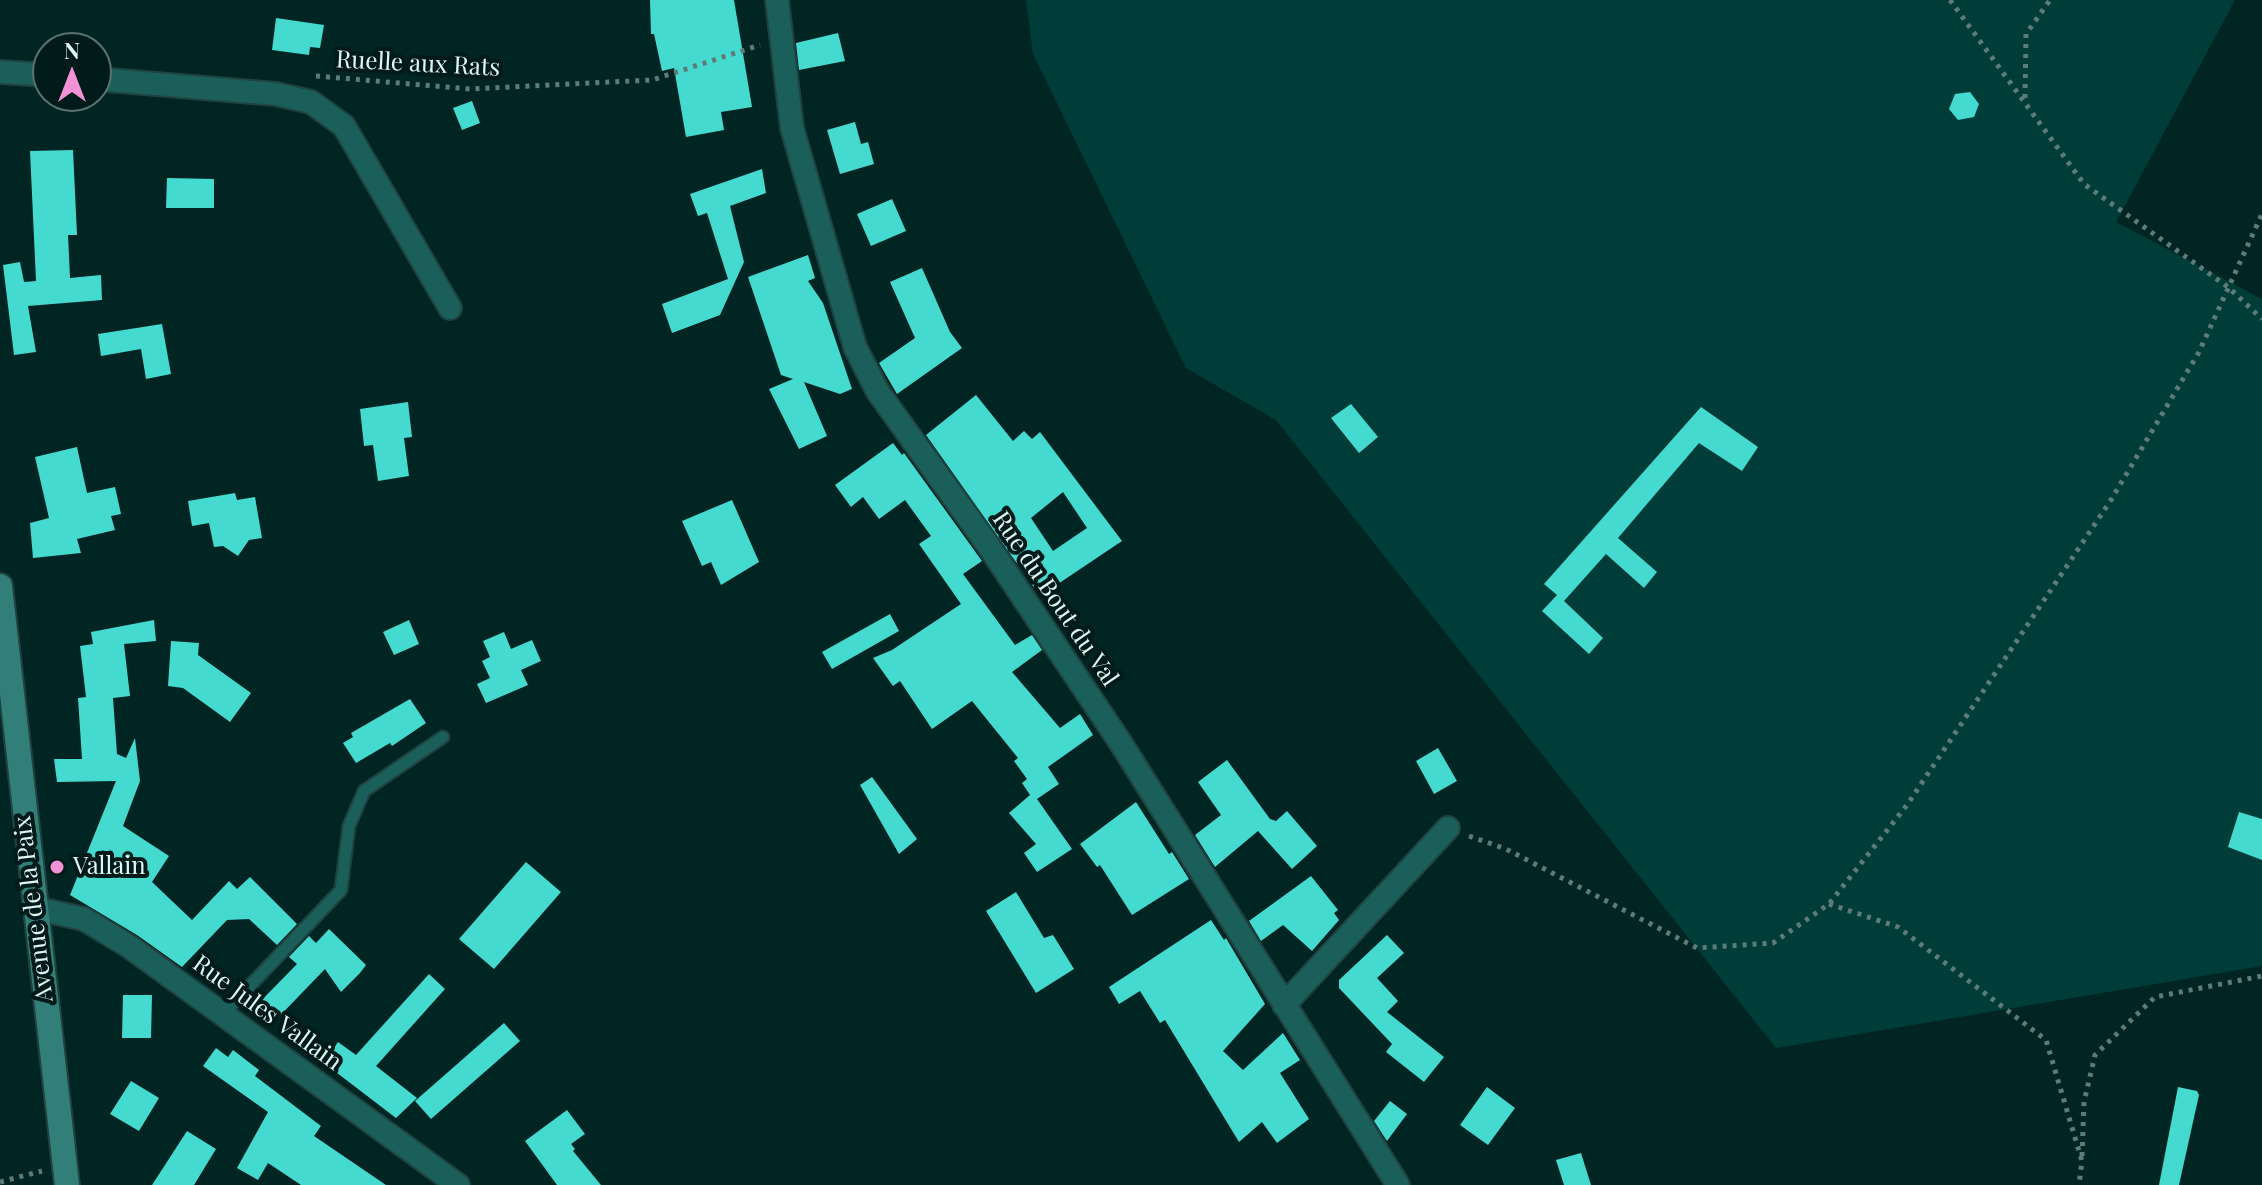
<!DOCTYPE html>
<style>
body{margin:0}
#map{position:relative;width:2262px;height:1185px;overflow:hidden;background:#002523;font-family:"Playfair Display",serif}
canvas{display:block}
.north{position:absolute;left:32px;top:32px;width:80px;height:80px;box-sizing:border-box;background:#001b19;border:2px solid #5a7370;border-radius:50%;rotate:0deg;font-size:22px;font-weight:700;line-height:32px;text-align:center;color:#e1f6f3}
.north::after{content:'';display:block;margin:auto;width:28px;height:36px;background:#f391d6;clip-path:polygon(50% 0,100% 100%,50% 72%,0 100%)}
</style>
<div id="map">
<canvas width="2262" height="1185"></canvas>
<div class="north">N</div>
</div>
<script>
const ctx = document.querySelector('canvas').getContext('2d');
ctx.lineJoin = 'round';
function paint(path, color) { ctx.fillStyle = color; ctx.fill(path, 'evenodd'); }
function strokePath(path, color, width, dash) { ctx.strokeStyle = color; ctx.lineWidth = width; ctx.lineCap = dash ? 'butt' : 'round'; ctx.setLineDash(dash || []); ctx.stroke(path); }
function write(font, color, halo, rows, align = 'center') {
  ctx.font = font + ' "Playfair Display",serif'; ctx.lineWidth = 8; ctx.setLineDash([]); ctx.textBaseline = 'middle'; ctx.strokeStyle = halo; ctx.fillStyle = color; for (const [text, x, y, turn = 0] of rows) {
    ctx.save(); ctx.translate(x, y); ctx.rotate((+turn || 0) * Math.PI / 180); ctx.textAlign = isNaN(turn) ? turn : align; if (halo) ctx.strokeText(text, 0, 0); ctx.fillText(text, 0, 0); ctx.restore();
  }
}
const green = new Path2D(`
 M1026,0H2235L2116,222L2262,299V966L1776,1048L1276,420L1186,368L1033,54Z`);
const building = new Path2D(`
 M650,0H734L752,107L721,112L724,130L686,137L674,68L662,71L654,34H651Z
 M276,18L324,25L320,48L310,47L309,55L272,50Z
 M838,33L845,61L799,70L796,43Z
 M1970,92L1979,104L1974,117L1958,120L1949,109L1955,94Z
 M472,101L480,123L462,130L453,108Z
 M855,122L861,144L868,142L874,164L840,174L827,130Z
 M73,150L77,235H68L70,278L101,275L102,300L28,306L36,352L14,355L3,265L20,262L24,282L36,281L30,151Z
 M762,169L766,193L730,206L744,262L720,315L672,333L662,304L728,279L707,213L698,216L690,194Z
 M167,178L214,179V208H166Z
 M892,199L906,231L871,246L857,214Z
 M808,255L815,278L808,281L823,303L852,389L840,394L804,382L827,436L799,449L769,389L793,379L781,375L748,277Z
 M922,268L950,332L962,348L897,394L879,363L915,338L890,282Z
 M162,324L171,374L146,379L141,349L101,356L98,334Z
 M976,395L1013,441L1024,431L1032,439L1040,432L1122,541L1040,596L926,435ZM1063,492L1087,528L1053,551L1031,518Z
 M408,402L412,437L404,438L409,476L378,481L373,445L364,446L360,409Z
 M1351,404L1378,437L1359,453L1331,418Z
 M1701,407L1758,447L1742,471L1699,443L1618,538L1657,572L1644,588L1606,554L1564,601L1603,638L1589,654L1542,611L1557,595L1544,584Z
 M893,443L902,455L904,453L982,561L963,574L1015,645L1032,635L1042,650L1012,672L1060,728L1080,714L1093,735L1048,767L1059,784L1037,799L1072,849L1037,872L1024,853L1036,844L1009,813L1030,795L1022,783L1027,779L1014,761L1018,758L972,701L932,729L900,681L893,686L873,658L892,650L961,604L919,544L931,536L905,500L879,519L863,497L851,507L835,485Z
 M77,447L87,493L115,487L121,514L111,516L115,530L77,539L81,553L33,558L30,523L49,518L35,457Z
 M235,493L237,500L255,497L262,538L249,540L238,556L223,546L214,547L209,523L192,526L188,501Z
 M732,500L759,562L721,585L711,562L702,566L682,521Z
 M890,614L899,631L832,669L822,652Z
 M154,620L156,641L124,644L130,696L113,698L117,754L126,758L135,738L140,781L123,826L169,856L152,882L192,920L229,881L237,889L250,877L297,924L277,945L249,919L227,920L182,967L137,935L70,895L116,781L57,782L54,759H82L78,698L86,697L80,646L93,644L91,632Z
 M409,620L419,644L394,655L383,632Z
 M504,632L511,649L532,640L541,661L521,670L528,685L486,703L477,684L490,678L482,661L490,657L483,641Z
 M171,641L199,643L198,655L251,693L230,722L183,688L168,686Z
 M410,699L426,723L392,746L390,743L356,763L343,743L353,737L351,733Z
 M1438,748L1457,781L1434,794L1416,761Z
 M1227,760L1270,819L1276,821L1287,811L1317,846L1292,869L1258,831L1215,867L1195,835L1221,815L1198,782Z
 M872,777L917,839L899,854L860,785Z
 M1136,802L1169,854L1172,852L1189,879L1132,915L1100,865L1097,867L1080,844Z
 M2239,812L2262,819V860L2228,847Z
 M526,862L561,892L494,969L459,939Z
 M1311,876L1338,910L1334,913L1339,920L1312,951L1283,925L1261,941L1249,921Z
 M1016,892L1044,938L1053,935L1074,969L1036,993L986,911Z
 M1211,920L1224,940L1226,938L1265,1004L1223,1051L1243,1070L1283,1033L1300,1060L1280,1073L1309,1119L1277,1143L1262,1122L1239,1142L1165,1020L1160,1023L1140,991L1119,1004L1109,987Z
 M329,929L366,965L360,973L341,992L325,969L269,1027L249,1013L297,964L289,957L309,936L316,943Z
 M1387,935L1404,953L1377,978L1398,1001L1387,1012L1444,1057L1424,1082L1386,1052L1392,1044L1339,988V980Z
 M429,974L445,989L376,1066L417,1098L396,1118L324,1063L338,1042L356,1055Z
 M123,995H152L151,1038H122Z
 M504,1023L520,1041L431,1119L415,1101Z
 M216,1048L228,1057L233,1050L259,1070L255,1076L321,1126L314,1136L386,1185H301L268,1163L258,1180L237,1168L268,1112L203,1066Z
 M131,1081L159,1098L139,1131L110,1114Z
 M1487,1087L1515,1108L1488,1145L1460,1125Z
 M2178,1087L2197,1091L2199,1095L2179,1185H2159Z
 M1390,1101L1407,1114L1387,1141L1374,1121Z
 M567,1110L585,1134L571,1144L575,1149L573,1151L601,1185H557L525,1141Z
 M187,1131L216,1149L194,1185H152Z
 M1581,1153L1591,1185H1564L1556,1160Z`);
const path = new Path2D(`
 M1950,0L2084,184L2228,287L2262,319
 M316,76L470,89L652,80L760,45
 M2025,98L2026,34L2050,0
 M1469,836L1506,849L1697,948L1773,943L1829,904L1907,805L2111,500L2199,352L2262,214
 M1829,904L1898,927L2046,1040L2082,1161L2079,1185
 M2082,1156L2084,1102L2095,1055L2155,997L2262,976
 M0,1182L42,1171`);
const service = new Path2D(`
 M224,1013L341,890L349,826L364,791L443,737`);
const minor = new Path2D(`
 M777,0L792,128L855,347L878,392L988,545L1122,745L1398,1185
 M0,72L48,75
 M96,79L276,94L311,102L344,126L450,308
 M34,908L84,919L130,947L458,1185
 M1284,1005L1448,828`);
const secondary = new Path2D(`
 M0,586L67,1185`);
const markers = [
 [57,867,8,"#f391d6"]
];
const streetNames = [
 ["Ruelle aux Rats",418,64,3],
 ["Rue du Bout du Val",1055,599,56],
 ["Avenue de la Paix",34,909,-97],
 ["Rue Jules Vallain",267,1013,36]
];
const poiNames = [
 ["Vallain",73,867]
];
paint(green, '#003d39');
paint(building, '#44dad0');
strokePath(service, '#204240', 15);
strokePath(minor, '#204240', 26);
strokePath(secondary, '#204240', 28);
strokePath(path, '#5d7c79', 5, [4, 6]);
strokePath(service, '#1b5f5a', 11);
strokePath(minor, '#1b5f5a', 22);
strokePath(secondary, '#327e79', 24);
for (const [x, y, r, color] of markers) { const dot = new Path2D(); dot.arc(x, y, r, 0, 2 * Math.PI); ctx.fillStyle = color; ctx.fill(dot); strokePath(dot, '#001b19', 3); }
write('24px', '#e1f6f3', '#001b19', streetNames);
write('24px', '#e1f6f3', '#001b19', poiNames, 'left');
</script>
